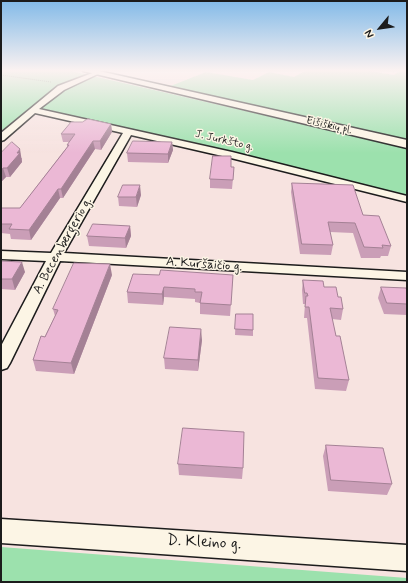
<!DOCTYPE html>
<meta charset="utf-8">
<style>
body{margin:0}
#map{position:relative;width:408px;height:583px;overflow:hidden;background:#f7e3e0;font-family:Mynerve,sans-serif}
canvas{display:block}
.frame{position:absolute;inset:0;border:2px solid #1c1c1c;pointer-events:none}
.north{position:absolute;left:360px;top:8px;width:40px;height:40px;-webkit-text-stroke:3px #fcf5e5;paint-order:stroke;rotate:241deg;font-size:11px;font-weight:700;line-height:16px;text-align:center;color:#1c1c1c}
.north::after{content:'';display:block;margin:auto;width:14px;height:18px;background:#1c1c1c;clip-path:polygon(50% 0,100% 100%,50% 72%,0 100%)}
</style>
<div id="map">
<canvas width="408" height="583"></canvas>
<div class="frame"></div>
<div class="north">N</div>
</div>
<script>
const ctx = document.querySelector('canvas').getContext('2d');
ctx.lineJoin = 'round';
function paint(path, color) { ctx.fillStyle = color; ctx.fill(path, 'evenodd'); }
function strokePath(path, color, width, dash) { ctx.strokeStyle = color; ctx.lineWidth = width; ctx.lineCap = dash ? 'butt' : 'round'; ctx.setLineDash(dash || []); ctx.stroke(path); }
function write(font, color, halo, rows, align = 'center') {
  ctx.font = font + ' Mynerve,sans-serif'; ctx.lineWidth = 3; ctx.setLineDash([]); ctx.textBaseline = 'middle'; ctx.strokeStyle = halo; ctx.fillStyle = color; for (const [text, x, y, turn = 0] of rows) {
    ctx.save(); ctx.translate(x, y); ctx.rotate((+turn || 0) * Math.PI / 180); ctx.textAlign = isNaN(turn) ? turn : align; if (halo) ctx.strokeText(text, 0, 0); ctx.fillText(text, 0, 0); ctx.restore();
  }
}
const green = new Path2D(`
 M1,71H71L407,148V196L134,130L30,108L1,131Z
 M305,71H369L394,75L400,71H407V142L168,87L206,72L253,80L269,72L294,77Z
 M1,547L407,578V582H1Z`);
const path = new Path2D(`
 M393,72L395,71
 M1,75L51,82`);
const minor = new Path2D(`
 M95,72L100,73L64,90L39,109L232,152L407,196V202L231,158L131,135L64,253L407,272V280L60,261L10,363L7,368L1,370V346L46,261L1,259V251L51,253L123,133L35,113L4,140L1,141V133L58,86Z
 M1,519L407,545V571L1,543Z`);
const major = new Path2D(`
 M83,71H99L407,140V148Z`);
const wall = new Path2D(`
 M111,124L112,132L101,150L95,149L63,198H60L31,240L11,239L10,234L1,233V208H20L67,147V145L69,142H63L61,134Z
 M172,142L173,150L168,163L128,162L127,153Z
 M1,153L22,158V162L10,177H6L1,182Z
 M231,167H234L232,189L210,188V179Z
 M292,183L363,215L391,246L388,256H381L380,258H361L353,233L330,232L333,245L331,255L300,254L291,192Z
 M141,195L137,207L119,206L118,197Z
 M130,226L131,236L126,248L89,246L87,236Z
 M1,261L25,272L15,290L1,289Z
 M112,275L74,374L36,371L33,360L55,316L53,309Z
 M159,275H233L230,316L200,314V303L195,302V299L164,297L163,305L128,303L127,292Z
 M303,280L324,287L338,297L343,309L341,320L332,319L336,336L349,380L346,391L315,389L307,318H304L305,304H303L302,290Z
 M381,287L407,290V315L384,314L378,298Z
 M236,314L253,330V336L235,335Z
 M202,340L198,371L165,369L164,358Z
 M326,445L392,484L387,495L328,491L323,456Z
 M178,464L243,468L242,479L179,475Z`);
const shadedWall = new Path2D(`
 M111,124L112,132L101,150L100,141Z
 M93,141L95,149L63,198L61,189Z
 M172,142L173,150L168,163V154Z
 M20,149L22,162L10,177L7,168L17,153Z
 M3,168L6,177L1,182V171Z
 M140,185L141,195L137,207L136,197Z
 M58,189L60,198L31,240L29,230Z
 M130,226L131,236L126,248L125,238Z
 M22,262L25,272L15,290L12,279Z
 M110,264L112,275L74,374L71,363Z
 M164,287V297L163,305L162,294Z
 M201,329L202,340L198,371V360Z`);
const building = new Path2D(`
 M88,119L111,124L100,141H93L61,189H58L29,230L9,229L12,224H1V208H20L69,145H67L75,134H61L71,122H82Z
 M133,141L172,142L168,154L127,153Z
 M12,142L20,149L17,153H20L7,168H3L1,171V153Z
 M213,156H231V167H234L233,180L210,179Z
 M292,183L353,185L363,215L379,216L391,246L382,245L383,248L364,247L355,223L328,222L333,245L302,244Z
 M123,185H140L136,197H118Z
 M93,224L130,226L125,238L87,236Z
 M1,261L22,262L12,279H1Z
 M74,263L110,264L71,363L33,360L41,336L45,337L58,310L53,309Z
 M161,270L233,275L231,305L200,303L202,292H195V289L164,287L162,294L127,292L133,274L159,275Z
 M303,280L323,281L324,287H336L338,297H341L343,309L330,308L336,336H340L349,380L318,378L309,307H305L306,296H308L307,293H305Z
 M381,287L406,288L407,290V304L387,303Z
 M236,314H253V330L235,329Z
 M170,327L201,329L198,360L164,358Z
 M183,428L244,432L243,468L178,464Z
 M326,445L383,448L392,484L331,480Z`);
const farStreetnames = [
 ["Eišiškių pl.",329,126,13],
 ["J. Jurkšto g.",224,141,13]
];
const streetNames = [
 ["A. Becenbergerio g.",63,246,-61],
 ["A. Kuršaičio g.",204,265,4]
];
const nearStreetnames = [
 ["D. Kleino g.",204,543,3]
];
paint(green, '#9ce1ad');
strokePath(minor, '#1c1c1c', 3);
strokePath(major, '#1c1c1c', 3);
strokePath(path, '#1c1c1c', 1, [0.5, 1.5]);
paint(minor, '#fcf5e5');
paint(major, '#fcf5e5');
paint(wall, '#ca9eb7');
paint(shadedWall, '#a48195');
paint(building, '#ebb8d5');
strokePath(building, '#a48195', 1);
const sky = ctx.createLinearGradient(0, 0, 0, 153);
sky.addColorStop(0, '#82bae8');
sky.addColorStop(0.46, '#fbf2f1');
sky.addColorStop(1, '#fbf2f100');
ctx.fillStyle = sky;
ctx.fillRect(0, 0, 408, 153);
write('11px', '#1c1c1c', '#fcf5e5', farStreetnames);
write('13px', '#1c1c1c', '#fcf5e5', streetNames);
write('16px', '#1c1c1c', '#fcf5e5', nearStreetnames);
</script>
